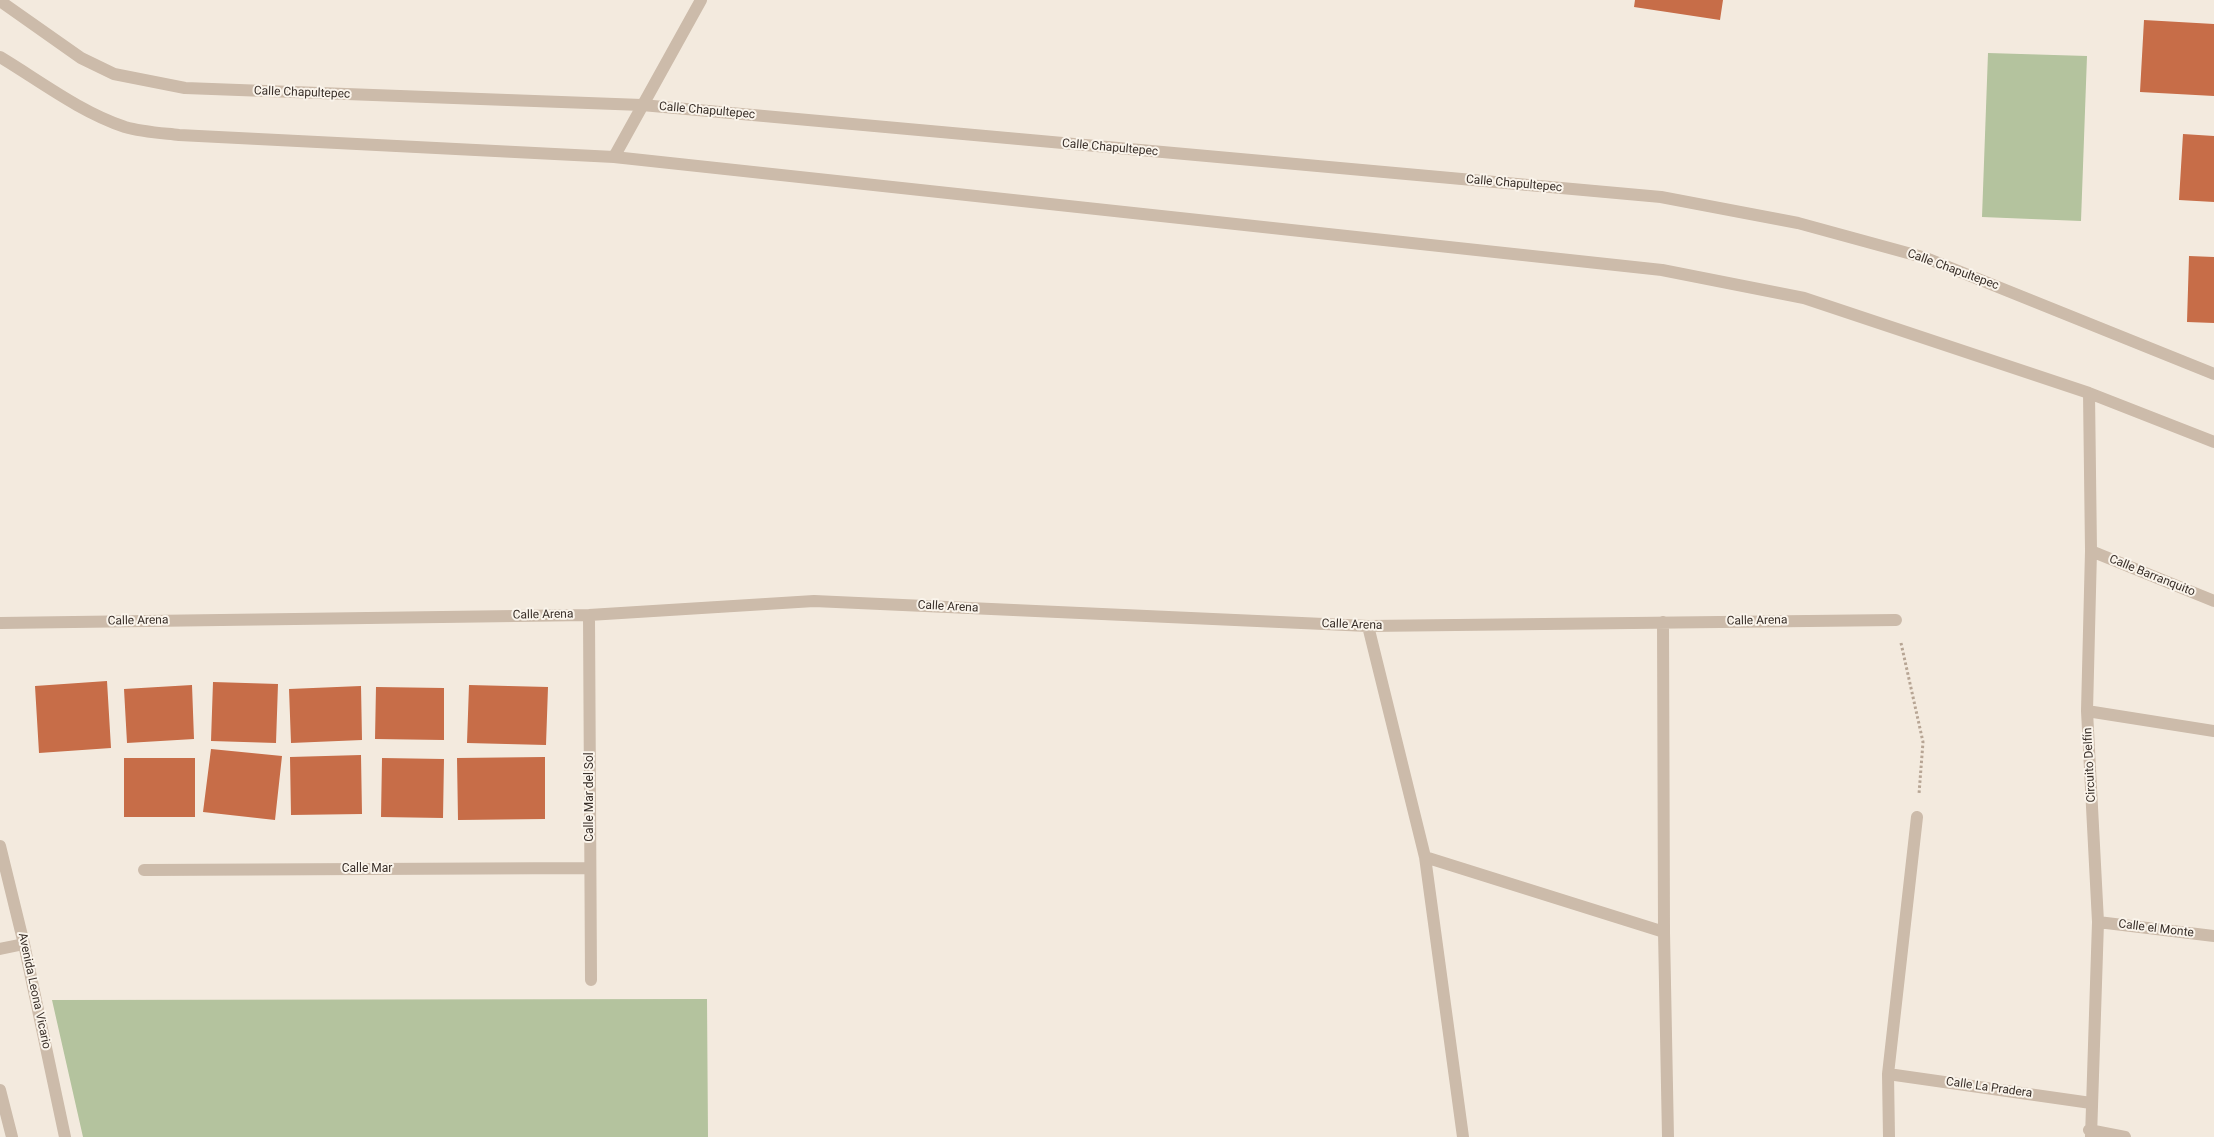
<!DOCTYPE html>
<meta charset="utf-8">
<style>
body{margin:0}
canvas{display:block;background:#f3eade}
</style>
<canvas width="2214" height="1137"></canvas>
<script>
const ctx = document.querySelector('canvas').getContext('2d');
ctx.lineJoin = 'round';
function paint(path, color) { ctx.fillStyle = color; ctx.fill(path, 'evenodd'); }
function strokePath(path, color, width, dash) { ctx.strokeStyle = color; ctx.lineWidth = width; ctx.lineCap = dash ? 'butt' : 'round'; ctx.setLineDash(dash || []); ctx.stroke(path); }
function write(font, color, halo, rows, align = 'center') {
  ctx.font = font + ' Roboto,sans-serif'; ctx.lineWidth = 4; ctx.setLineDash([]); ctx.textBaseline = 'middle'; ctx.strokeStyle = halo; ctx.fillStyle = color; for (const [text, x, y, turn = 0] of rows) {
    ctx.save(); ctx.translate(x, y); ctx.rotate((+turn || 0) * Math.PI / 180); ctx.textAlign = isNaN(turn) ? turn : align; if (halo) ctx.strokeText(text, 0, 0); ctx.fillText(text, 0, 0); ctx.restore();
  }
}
const green = new Path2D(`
 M1988,53L2087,56L2081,221L1982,217Z
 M707,999L708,1137H83L52,1000Z`);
const building = new Path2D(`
 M1635,0H1723L1720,20L1634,7Z
 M2144,20L2214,24V96L2140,92Z
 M2183,134L2214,136V202L2179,200Z
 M2189,256L2214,257V323L2187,322Z
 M107,681L111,748L39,753L35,686Z
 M213,682L278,684L276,743L211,741Z
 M192,685L194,739L127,743L124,689Z
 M469,685L548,687L546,745L467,743Z
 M361,686L362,740L291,743L289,689Z
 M376,687L444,688V740L375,739Z
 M211,749L282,756L275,820L203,812Z
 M361,755L362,814L291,815L290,757Z
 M545,757V819L458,820L457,758Z
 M124,758H195V817H124Z
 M382,758L444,759L443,818L381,817Z`);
const path = new Path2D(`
 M1901,643L1923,742L1919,794`);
const minor = new Path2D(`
 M0,1L81,58L114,74L185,88L642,105L1661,197L1798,223L1926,258L2214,374
 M0,57C40,81 80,112 125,127C142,132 161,133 179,135L614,157L1662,270L1804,298L2089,393L2214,442
 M614,157L701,0
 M2089,393L2091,551L2087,711L2098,922L2091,1137
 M2091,551L2214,601
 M589,615L591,980
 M1663,622L1664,932L1668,1137
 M0,623L589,615L814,601L1368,626L1896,620
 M1368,626L1425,857L1463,1137
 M2087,711L2214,731
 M0,846L24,944L65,1137
 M1425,857L1664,932
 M144,870L590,868
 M2098,922L2214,936
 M0,949L24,944
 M1888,1074L2091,1103
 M0,1090L12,1137
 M2089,1130L2125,1137
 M1889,1137L1888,1074L1917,817`);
const streetNames = [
 ["Calle Chapultepec",302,93,2],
 ["Calle Chapultepec",707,111,5],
 ["Calle Chapultepec",1110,148,5],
 ["Calle Chapultepec",1514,184,5],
 ["Calle Chapultepec",1953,270,20],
 ["Calle Barranquito",2152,576,22],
 ["Calle Arena",948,607,3],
 ["Calle Arena",543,615,-1],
 ["Calle Arena",138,621,-1],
 ["Calle Arena",1757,621,-1],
 ["Calle Arena",1352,625,2],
 ["Circuito Delfín",2090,765,-93],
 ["Calle Mar del Sol",590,797,-90],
 ["Calle Mar",367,869],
 ["Calle el Monte",2156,929,7],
 ["Avenida Leona Vicario",34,991,78],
 ["Calle La Pradera",1989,1088,8]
];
paint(green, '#b4c39e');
paint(building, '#c76d48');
strokePath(path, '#b7a594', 3, [2.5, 2.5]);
strokePath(minor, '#cba', 12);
write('12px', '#392f29', '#faf4eb', streetNames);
</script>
